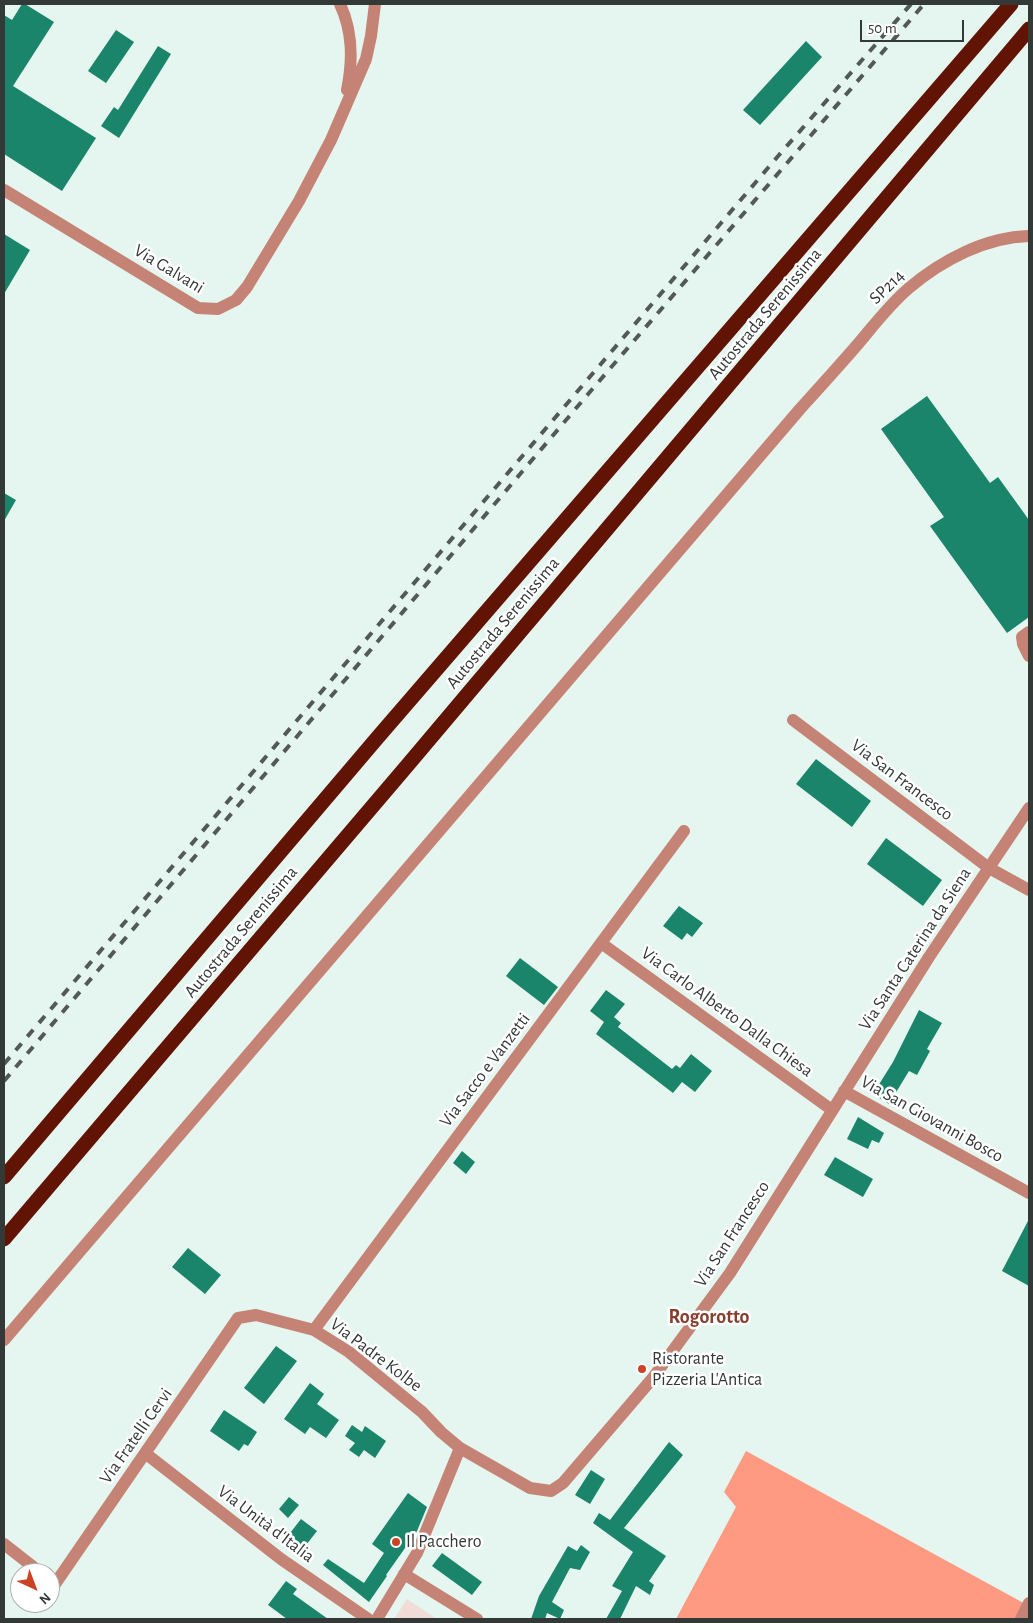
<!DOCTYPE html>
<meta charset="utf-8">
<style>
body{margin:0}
#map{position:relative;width:1033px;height:1623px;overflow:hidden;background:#e5f5ef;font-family:"Alegreya Sans",sans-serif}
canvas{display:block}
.frame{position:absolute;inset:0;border:5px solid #333937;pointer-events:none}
.north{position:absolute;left:10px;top:1563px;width:50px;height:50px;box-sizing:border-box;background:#fff;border:1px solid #adb0af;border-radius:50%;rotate:137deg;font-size:14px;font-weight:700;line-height:20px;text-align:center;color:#333937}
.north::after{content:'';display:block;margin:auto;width:18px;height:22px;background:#cc4225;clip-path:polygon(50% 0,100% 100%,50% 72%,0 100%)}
.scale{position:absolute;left:860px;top:20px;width:104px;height:22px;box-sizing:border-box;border:2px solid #333937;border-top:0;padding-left:6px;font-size:15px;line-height:18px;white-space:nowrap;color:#333937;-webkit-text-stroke:4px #fff;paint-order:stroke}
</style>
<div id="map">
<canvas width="1033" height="1623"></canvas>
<div class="frame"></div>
<div class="north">N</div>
<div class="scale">50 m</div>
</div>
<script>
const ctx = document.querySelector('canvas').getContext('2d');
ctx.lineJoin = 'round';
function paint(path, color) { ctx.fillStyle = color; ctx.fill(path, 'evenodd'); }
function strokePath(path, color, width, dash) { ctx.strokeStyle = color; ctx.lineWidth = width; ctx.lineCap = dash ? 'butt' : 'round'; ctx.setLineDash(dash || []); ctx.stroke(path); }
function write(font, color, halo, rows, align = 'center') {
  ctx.font = font + ' "Alegreya Sans",sans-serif'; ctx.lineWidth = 5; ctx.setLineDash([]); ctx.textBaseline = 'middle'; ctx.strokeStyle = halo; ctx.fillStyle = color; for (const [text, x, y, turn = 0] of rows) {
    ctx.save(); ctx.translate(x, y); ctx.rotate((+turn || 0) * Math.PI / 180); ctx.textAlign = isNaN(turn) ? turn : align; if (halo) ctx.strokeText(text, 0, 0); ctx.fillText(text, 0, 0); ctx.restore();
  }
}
const green = new Path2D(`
 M407,1599L437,1619H394Z`);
const forest = new Path2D(`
 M746,1451L1029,1606V1619H676L736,1507L724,1492Z`);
const building = new Path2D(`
 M22,4H25L54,22L13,86L96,138L62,191L4,154V15L12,20Z
 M116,30L134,42L106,83L88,71Z
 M806,41L822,57L760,125L743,110Z
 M158,46L171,54L119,138L101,126L114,107L118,110Z
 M4,234L30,250L4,294Z
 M927,396L990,483L998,477L1029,520V617L1007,633L930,526L944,517L881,429Z
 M4,493L16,500L4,521Z
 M816,759L871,801L852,827L796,784Z
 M886,838L942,880L923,906L867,864Z
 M679,906L703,923L692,937L687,933L682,940L663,926Z
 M520,958L558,987L544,1005L506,976Z
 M606,990L625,1004L614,1017L621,1023L618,1027L672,1069L676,1065L680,1068L691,1054L712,1071L695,1092L682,1082L673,1093L596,1034L604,1022L590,1011Z
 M919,1010L942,1023L927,1049L930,1051L917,1075L909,1071L889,1104L873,1094L893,1062Z
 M858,1117L884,1133L879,1143L872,1140L868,1149L847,1139Z
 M462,1151L475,1162L466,1174L453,1163Z
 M835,1157L873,1179L863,1197L824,1175Z
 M1029,1219V1286L1002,1271Z
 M188,1248L221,1275L205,1294L172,1267Z
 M276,1346L297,1361L264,1404L244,1388Z
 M310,1383L324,1394L317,1404L339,1420L326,1438L310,1427L305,1434L284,1419Z
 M224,1410L257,1432L248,1446L244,1444L239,1451L210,1431Z
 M352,1425L362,1432L365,1426L386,1441L375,1458L364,1450L359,1457L349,1450L355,1443L345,1436Z
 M669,1442L683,1455L624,1528L666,1556L649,1581L654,1585L650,1595L636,1586L620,1619H606L622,1591L612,1586L633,1552L593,1523L599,1513L610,1520Z
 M591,1470L605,1479L590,1504L575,1495Z
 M408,1493L427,1507L417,1531L386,1575L387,1576L369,1602L323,1565L328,1559L364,1583L384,1553L372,1544Z
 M289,1497L299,1505L288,1518L279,1509Z
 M301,1519L317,1531L303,1549L287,1537Z
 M581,1545L590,1552L580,1570L570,1568L552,1602L564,1610L560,1619L547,1613L545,1619H531L539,1596L568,1546L577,1551Z
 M442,1553L482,1582L472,1595L432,1566Z
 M286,1581L297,1589L293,1594L328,1619H287L268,1605Z`);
const minor = new Path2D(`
 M340,4C353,32 353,60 347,90
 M4,190L198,308L218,309L236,300L247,287L299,201L331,140L366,59L371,36L375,4
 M1029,632L1022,637L1023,644L1029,656
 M793,720L989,868L1029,890
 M601,943L832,1110
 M844,1091L1029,1193
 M314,1330L684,831
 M4,1340L800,409C819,388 839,366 858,344C874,325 890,304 909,288C942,260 986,237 1029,236
 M145,1453L281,1559L368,1619
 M4,1544L41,1573
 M404,1574L477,1619
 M50,1580L55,1584L238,1318L256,1315L314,1330L349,1352L422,1412L441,1432L460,1448
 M377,1619L417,1553L460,1448L530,1488L551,1491L563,1483L652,1379L730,1273L929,957L1029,808
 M1021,1619L1029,1603`);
const highway = new Path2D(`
 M4,1177L378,737L1011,4
 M4,1239L406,767L1029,29`);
const rail = new Path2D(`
 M4,1064L779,155L911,4
 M4,1081L589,393L924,4`);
const markers = [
 [642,1369,5,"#cc4225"],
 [396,1542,5,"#cc4225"]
];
const streetNames = [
 ["Via Galvani",169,269,31],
 ["SP214",887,287,-44],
 ["Autostrada Serenissima",765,314,-50],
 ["Autostrada Serenissima",503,623,-50],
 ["Via San Francesco",902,780,37],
 ["Autostrada Serenissima",241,932,-50],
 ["Via Santa Caterina da Siena",915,949,-57],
 ["Via Carlo Alberto Dalla Chiesa",727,1012,36],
 ["Via Sacco e Vanzetti",485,1070,-53],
 ["Via San Giovanni Bosco",932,1119,29],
 ["Via San Francesco",732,1234,-57],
 ["Via Padre Kolbe",376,1355,37],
 ["Via Fratelli Cervi",136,1436,-55],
 ["Via Unità d'Italia",266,1524,37]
];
const poiNames = [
 ["Ristorante",652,1359],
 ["Pizzeria L'Antica",652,1380],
 ["Il Pacchero",406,1542]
];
const quarterNames = [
 ["Rogorotto",709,1317]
];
paint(green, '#f2dcd7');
paint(forest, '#fe9982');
paint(building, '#1a856a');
strokePath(minor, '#c48374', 12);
strokePath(highway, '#611404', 15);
strokePath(rail, '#525957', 4, [9, 9]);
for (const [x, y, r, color] of markers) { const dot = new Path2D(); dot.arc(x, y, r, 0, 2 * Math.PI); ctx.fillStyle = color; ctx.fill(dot); strokePath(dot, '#fff', 2); }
write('18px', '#333937', '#fff', streetNames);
write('18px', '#333937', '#fff', poiNames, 'left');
write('bold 20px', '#864030', '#fff', quarterNames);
</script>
